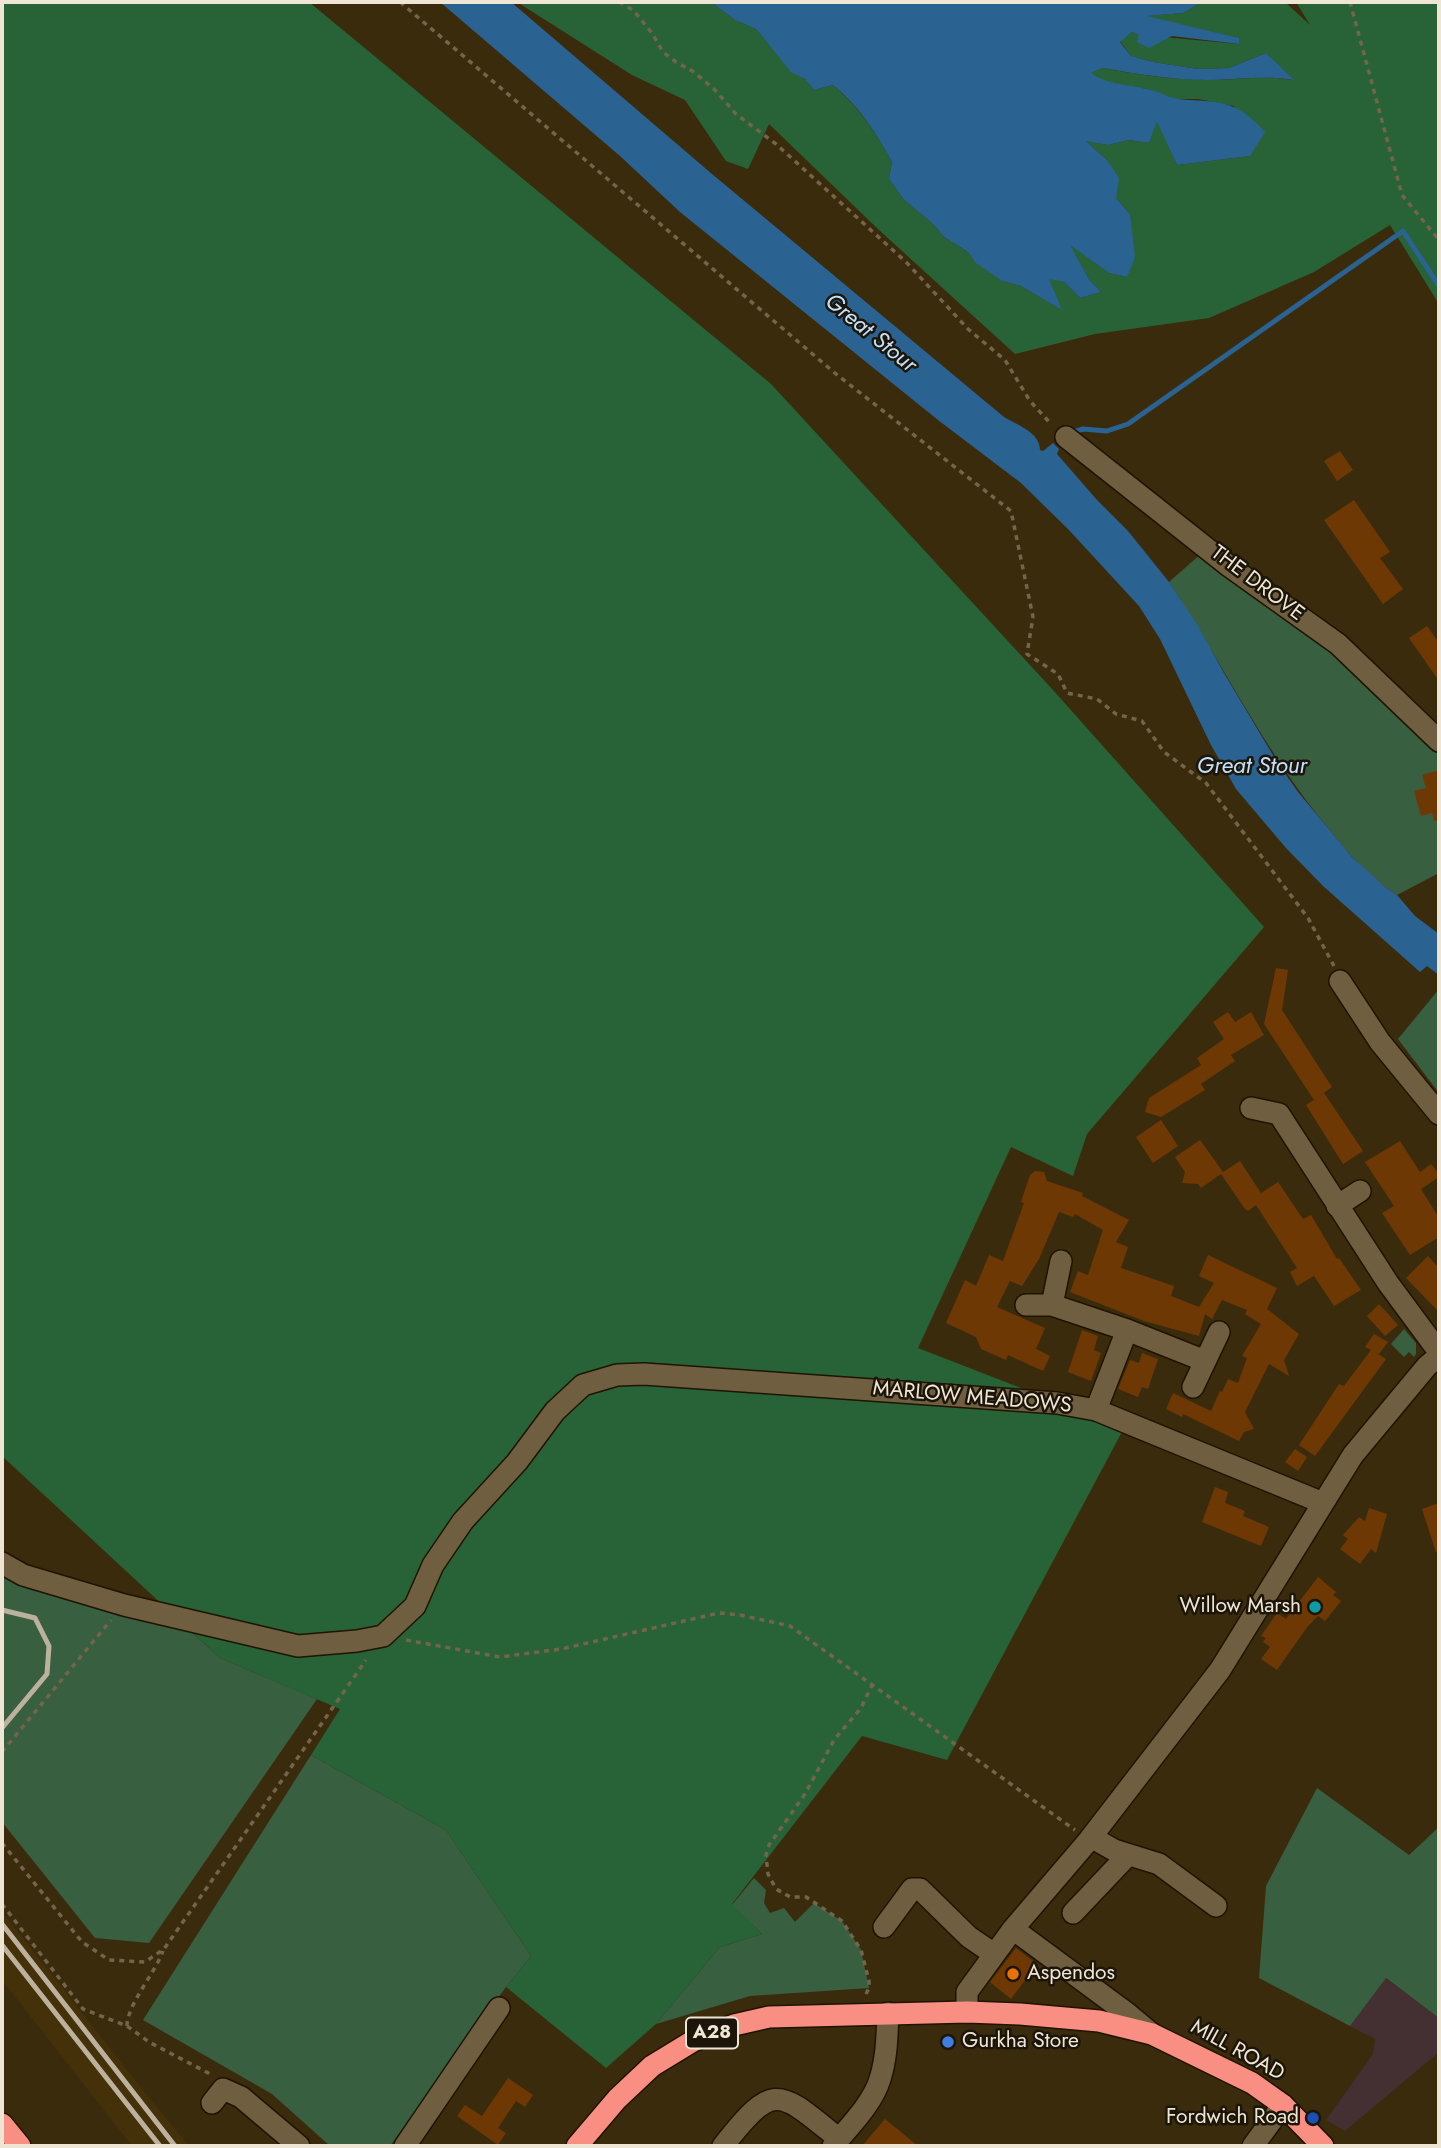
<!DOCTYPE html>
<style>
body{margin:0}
#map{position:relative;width:1441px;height:2148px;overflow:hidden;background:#3b2b0d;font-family:Jost,sans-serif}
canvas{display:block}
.frame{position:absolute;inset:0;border:4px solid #eee5d4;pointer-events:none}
</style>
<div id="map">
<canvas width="1441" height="2148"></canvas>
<div class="frame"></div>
</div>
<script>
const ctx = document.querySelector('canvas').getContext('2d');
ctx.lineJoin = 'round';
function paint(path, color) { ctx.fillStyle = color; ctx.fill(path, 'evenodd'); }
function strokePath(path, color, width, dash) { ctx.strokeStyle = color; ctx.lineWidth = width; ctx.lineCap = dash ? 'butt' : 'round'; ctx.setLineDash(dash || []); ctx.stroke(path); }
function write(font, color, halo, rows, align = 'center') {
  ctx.font = font + ' Jost,sans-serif'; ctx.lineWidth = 5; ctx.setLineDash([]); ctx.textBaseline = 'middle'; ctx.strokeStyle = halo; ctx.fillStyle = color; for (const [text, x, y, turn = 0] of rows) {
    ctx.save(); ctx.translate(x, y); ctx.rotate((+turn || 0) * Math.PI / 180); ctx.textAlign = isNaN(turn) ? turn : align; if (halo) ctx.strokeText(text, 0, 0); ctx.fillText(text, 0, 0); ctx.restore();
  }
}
const commercial = new Path2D(`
 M1385,1978L1439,2018V2052L1345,2131L1326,2120L1373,2054L1375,2039L1350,2026Z`);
const built = new Path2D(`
 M2,1912L142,2089L189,2146H132L2,1980Z`);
const green = new Path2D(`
 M1202,553L1325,646L1439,746V873L1397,895C1369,878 1348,853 1328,828C1265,752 1223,664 1169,582Z
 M1439,989V1093L1398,1039Z
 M1404,1329L1416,1343V1354L1414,1357L1409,1352L1404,1357L1391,1344Z
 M2,1570L161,1604L220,1658L317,1699L149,1943L95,1938L2,1822Z
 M311,1755L446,1830L531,1956L506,1987L390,2146H330L272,2094L143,2020Z
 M1317,1788L1409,1855L1439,1827V2018L1386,1978L1350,2026L1259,1978L1266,1886Z
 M754,1878L766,1890L764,1903L770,1913L784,1908L795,1922L814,1903L842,1921L861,1950L869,1988L750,1996L656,2024L720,1947L762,1934L732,1905Z`);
const forest = new Path2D(`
 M2,2H309L771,384L1053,690L1264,927L1087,1134L1073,1176L1011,1147L918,1348L1124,1428L947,1760L862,1736L732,1904L762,1934L720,1947L656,2024L606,2068L506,1987L531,1956L446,1830L311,1755L340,1709L220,1658L2,1456Z
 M517,2H711L735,20L756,29L791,71L805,79L814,90L833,85C859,107 876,133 892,162L889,179L904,200L933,224L944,237L968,252L977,263L1002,281L1021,286L1061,309L1048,278L1064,282L1080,298L1101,292L1089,279L1069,244L1109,273L1127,277L1130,214L1116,198L1107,160L1085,140L1108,145L1129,140L1149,143L1157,121L1177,165L1250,156L1234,106L1198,99H1176L1147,89L1106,82L1090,73L1103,68C1138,75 1176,80 1211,80C1239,80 1265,75 1292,80L1266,53L1229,68L1198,69L1153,62L1131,56L1120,41L1132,32L1140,35L1239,44L1238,38L1144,16L1183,13L1202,2H1285L1310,25L1296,2H1439V304L1390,225L1314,272L1209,318L1095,334L1015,354L879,230L769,124L748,169L726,161L685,100L632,75Z`);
const water = new Path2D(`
 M440,2H511L712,174L1004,417C1017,425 1040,432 1040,450L1043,451L1053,443L1059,449L1057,454L1097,500L1128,531L1169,582L1198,626L1224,673L1277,762L1298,792L1352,857L1385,887L1397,895L1415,916L1439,934V975L1427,966L1420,972L1323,886L1286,848L1236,789L1211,745L1160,639L1139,606L1068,529L1021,483L938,420L680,212L620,156Z
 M711,2H1202L1183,13L1147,16L1239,38V44L1172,36L1149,48L1137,42L1139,35L1132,32L1120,42L1131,56L1153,62L1198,69L1229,68L1266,53L1294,80C1265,75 1236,80 1207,80C1173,80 1137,74 1103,68L1091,73C1108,85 1127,84 1147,89C1158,91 1168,97 1178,99C1221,103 1234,98 1265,132L1250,156L1177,165L1157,122L1149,143L1129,140L1108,145L1086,141L1107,160L1119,178L1116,198L1130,214L1135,257L1127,277L1109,273L1070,245L1089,279L1101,292L1080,298L1064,282L1049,279L1062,310L1021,286L1002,281L976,263L968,252L944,237L933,224L904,200L889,179L892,162C876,133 859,106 833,85L814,90L805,79L791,72L756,29L735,20Z`);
const stream = new Path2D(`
 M1070,433L1083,429L1107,431L1128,424L1403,231L1439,286`);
const building = new Path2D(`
 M1340,451L1353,470L1337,481L1324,461Z
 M1354,500L1390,552L1380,558L1403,589L1383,604L1324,520Z
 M1427,626L1439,643V681L1409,638Z
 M1439,770V820L1434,821L1432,813L1421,816L1414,791L1426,788L1422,775Z
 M1276,968L1288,970L1282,1010L1332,1087L1314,1100L1264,1024Z
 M1228,1012L1235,1022L1251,1012L1264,1035L1231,1055L1235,1061L1201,1084L1205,1090L1161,1117L1145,1112L1149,1098L1201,1065L1197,1058L1224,1039L1213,1022Z
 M1324,1093L1363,1151L1343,1164L1306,1105Z
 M1161,1120L1178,1146L1153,1163L1136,1137Z
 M1200,1140L1223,1172L1240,1161L1261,1193L1278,1182L1303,1219L1311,1215L1337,1259L1339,1258L1361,1290L1334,1306L1314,1276L1297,1286L1290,1272L1297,1268L1256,1205L1248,1211L1245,1209L1221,1174L1201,1188L1198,1184L1182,1183L1185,1172L1175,1157Z
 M1400,1141L1420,1172L1431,1164L1439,1174V1177L1421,1189L1439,1218V1237L1410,1255L1382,1213L1394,1206L1365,1162Z
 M1035,1171L1044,1172L1047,1181L1083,1193L1082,1196L1129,1220L1116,1242L1128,1247L1121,1268L1174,1286L1171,1296L1199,1307L1214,1283L1199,1276L1208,1255L1277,1288L1267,1309L1299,1334L1284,1360L1289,1376L1269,1364L1245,1412L1254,1429L1244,1432L1239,1441L1183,1414L1182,1417L1166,1409L1173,1393L1211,1411L1220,1391L1222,1392L1228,1379L1238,1383L1247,1358L1242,1356L1261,1324L1245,1314L1247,1310L1222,1300L1212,1319L1205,1314L1199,1336L1144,1321L1070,1292L1078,1271L1088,1275L1103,1230L1075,1214L1073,1217L1059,1212L1039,1259L1022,1286L1010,1281L997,1307L1045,1328L1036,1349L1050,1356L1043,1371L1008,1355L1006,1360L981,1349L976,1337L946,1323L965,1280L976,1286L989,1255L1003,1261L1024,1203L1021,1202L1030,1175Z
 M1428,1256L1439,1268V1312L1406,1278Z
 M1379,1304L1398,1325L1385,1336L1367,1316Z
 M1082,1330L1098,1336L1094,1350L1101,1353L1091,1381L1068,1372Z
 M1374,1334L1388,1342L1379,1354L1373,1351L1386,1359L1315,1456L1299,1445L1339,1384L1344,1386L1371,1350L1365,1347Z
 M1142,1353L1158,1359L1148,1389L1142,1387L1138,1397L1118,1389L1130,1360L1139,1363Z
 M1295,1449L1307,1457L1298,1471L1285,1462Z
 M1215,1487L1228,1492L1225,1503L1245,1511L1243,1516L1269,1527L1261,1546L1202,1522Z
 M1439,1503V1552H1436L1422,1509Z
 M1369,1508L1387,1514L1376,1553L1371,1549L1360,1564L1340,1549L1348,1539L1343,1535L1359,1517L1365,1521Z
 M1318,1577L1336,1592L1333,1595L1341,1601L1325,1621L1318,1616L1308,1626L1277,1670L1261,1659L1270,1647L1263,1642L1266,1638L1261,1636L1277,1613L1286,1619Z
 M1016,1948L1037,1964L1011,1999L990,1982Z
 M508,2078L533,2095L525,2107L516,2101L498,2128L506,2133L498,2145L457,2116L465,2105L482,2116Z
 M885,2119L918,2146H862Z`);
const path = new Path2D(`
 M400,2L836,374L1011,511L1033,617L1027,654L1058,674L1067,693L1097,699L1116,714L1142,721L1164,752L1206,783L1308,918L1334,966
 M619,2L633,10L652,33L663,52L676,62L694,72L715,90L736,114L776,144L906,262L968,329L1005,360L1030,401L1051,424
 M1350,2L1402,195L1439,240
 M406,1640L500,1657L561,1649L719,1613L740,1615L790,1626L1075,1830
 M2,1752L111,1620
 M2,1843L82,1942L109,1960L145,1962L164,1949L366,1660
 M2,1904L83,2009L127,2026L149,2042L212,2075
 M866,1994L869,1988V1981L861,1950L842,1921L806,1897H790L776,1889L768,1874L766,1855L769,1845L805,1794L834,1740L861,1708L872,1685
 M127,2026C127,2005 155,1973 163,1951`);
const minor = new Path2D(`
 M1066,437L1229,566L1338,644L1439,741
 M1340,981L1380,1042L1439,1114
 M1251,1108L1279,1114L1388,1283L1439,1352
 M1337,1206L1360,1191
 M1026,1305H1052L1127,1330L1205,1361
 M1052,1305L1061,1261
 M1193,1387L1219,1332
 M1096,1410L1127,1330
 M2,1563L23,1575L124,1605L298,1646L357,1641L383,1636L415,1606L433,1565L463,1521L517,1462L555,1411L583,1385L617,1375L644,1374L1057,1403L1096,1410L1323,1503
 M1091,1837L1114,1850L1159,1864L1216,1906
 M1073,1913L1128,1855
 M884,1927L912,1889H920L969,1937L994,1954
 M1013,1929L1128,2014L1152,2034
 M967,2012V1992L1013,1929L1089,1840L1220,1670L1353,1455L1427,1366L1439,1356
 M212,2103L223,2089L241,2097L299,2146
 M405,2146L499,2008
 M723,2146C775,2080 778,2090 839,2139
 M833,2146C849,2127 873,2103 880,2079C887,2057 887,2035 888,2013
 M1253,2146L1283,2105`);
const highway = new Path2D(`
 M2,2124L20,2146
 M577,2146L617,2099L652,2066L693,2041L734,2025L769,2017L967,2012L1020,2014L1099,2021L1152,2034L1252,2083L1283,2105L1323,2146`);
const rail = new Path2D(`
 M2,1610L35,1618L49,1646L47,1674L2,1728
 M2,1924L175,2146
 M2,1945L160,2146`);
const markers = [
 [1315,1607,7,"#0f9aa8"],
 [1013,1974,7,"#e8710a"],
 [948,2042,7,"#3f7fe0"],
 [1313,2118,7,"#1a4fb4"]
];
const shields = [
 [712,2033,52]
];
const shieldNames = [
 ["A28",712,2033]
];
const streetNames = [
 ["THE DROVE",1257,584,37],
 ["MARLOW MEADOWS",972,1398,5],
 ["MILL ROAD",1237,2051,29]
];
const poiNames = [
 ["Willow Marsh",1301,1607],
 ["Aspendos",1027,1974,"left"],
 ["Gurkha Store",962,2042,"left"],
 ["Fordwich Road",1299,2118]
];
const waterNames = [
 ["Great Stour",870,334,39],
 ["Great Stour",1252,767]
];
paint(commercial, '#442f32');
paint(built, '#44310a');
paint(green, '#385f40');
paint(forest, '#276336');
paint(water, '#2a6391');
strokePath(stream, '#2a6391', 5);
paint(building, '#6e3805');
strokePath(minor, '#1f1401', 24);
strokePath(highway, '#1f1401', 24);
strokePath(path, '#73654b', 3.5, [5, 5]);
strokePath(minor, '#6f5e40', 21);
strokePath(highway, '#f98e82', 21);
strokePath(rail, '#bcb19c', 5);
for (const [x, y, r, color] of markers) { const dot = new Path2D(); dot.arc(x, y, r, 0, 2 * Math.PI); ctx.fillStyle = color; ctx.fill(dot); strokePath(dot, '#1c1509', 2.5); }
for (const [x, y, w] of shields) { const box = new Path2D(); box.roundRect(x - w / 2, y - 15.5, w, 31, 5); ctx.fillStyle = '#1c1509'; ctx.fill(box); strokePath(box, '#eee5d4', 2); }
write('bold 19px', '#eee5d4', null, shieldNames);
write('21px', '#eee5d4', '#1c1509', streetNames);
write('21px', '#eee5d4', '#1c1509', poiNames, 'right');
write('italic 23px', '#c2e0fc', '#1c1509', waterNames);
</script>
